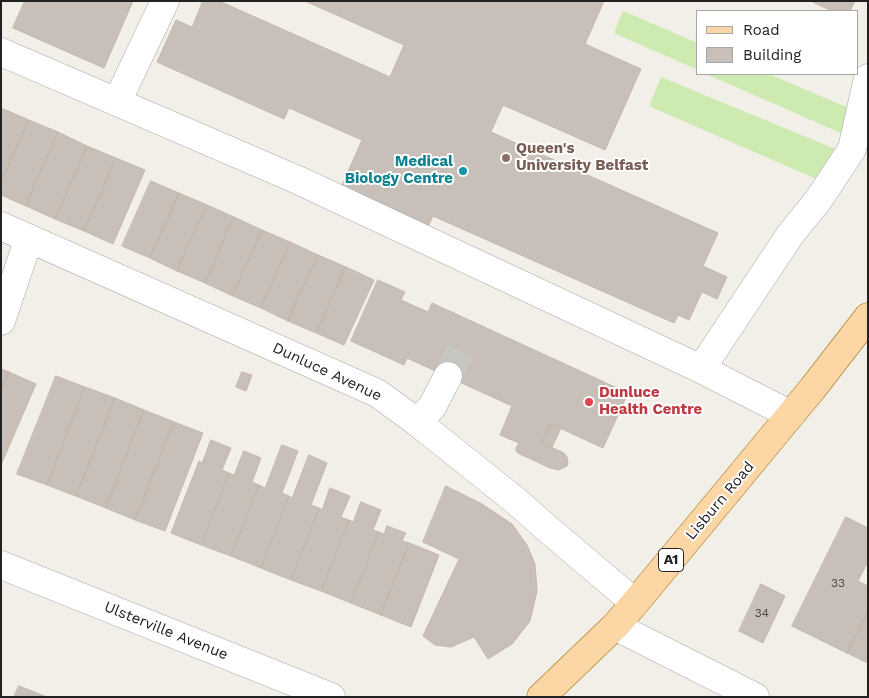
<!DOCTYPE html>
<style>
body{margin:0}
#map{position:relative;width:869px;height:698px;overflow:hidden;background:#f2efe9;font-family:"Work Sans",sans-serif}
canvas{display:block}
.frame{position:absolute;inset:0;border:2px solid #222;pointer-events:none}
.legend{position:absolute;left:696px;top:10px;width:162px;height:65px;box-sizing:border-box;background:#fff;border:1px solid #a7a7a7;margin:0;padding:6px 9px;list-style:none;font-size:15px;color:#222}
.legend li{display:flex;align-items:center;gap:10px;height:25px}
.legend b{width:25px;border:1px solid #a7a7a7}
</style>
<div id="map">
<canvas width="869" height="698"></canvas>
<div class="frame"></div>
<ul class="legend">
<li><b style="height:6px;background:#fcd6a4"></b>Road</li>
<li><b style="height:14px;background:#c7bfb8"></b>Building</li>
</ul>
</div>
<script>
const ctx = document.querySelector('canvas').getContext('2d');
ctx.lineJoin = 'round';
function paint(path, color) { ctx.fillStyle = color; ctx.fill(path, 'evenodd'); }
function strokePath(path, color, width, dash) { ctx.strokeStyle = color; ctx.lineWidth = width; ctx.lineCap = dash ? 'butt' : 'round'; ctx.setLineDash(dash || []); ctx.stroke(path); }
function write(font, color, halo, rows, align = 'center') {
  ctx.font = font + ' "Work Sans",sans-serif'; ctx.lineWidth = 4; ctx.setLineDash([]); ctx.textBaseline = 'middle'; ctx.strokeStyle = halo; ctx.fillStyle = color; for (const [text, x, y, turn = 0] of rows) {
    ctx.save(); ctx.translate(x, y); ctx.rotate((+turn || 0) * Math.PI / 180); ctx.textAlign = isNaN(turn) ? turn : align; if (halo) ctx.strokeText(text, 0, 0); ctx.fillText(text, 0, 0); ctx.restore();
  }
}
const grass = new Path2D(`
 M623,11L698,43V70L614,33Z
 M706,74H769L839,104L852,108L845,135Z
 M661,77L840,151L823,182L649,106Z`);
const building = new Path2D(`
 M25,1H133L104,68L13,28Z
 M203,1H219L390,77L404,45L305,1H604L585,44L641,69L605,150L503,105L491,132L718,233L703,266L727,277L717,299L702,292L689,320L678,315L674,323L433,216L426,231L339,192L362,140L289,108L284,119L157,62L176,20L192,27Z
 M811,1H855L850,11H832Z
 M1,108L29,120L1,183Z
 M29,120L58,132L26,206L1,195V183Z
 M58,132L87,146L55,219L26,206Z
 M87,146L116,158L84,231L55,219Z
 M116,158L145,170L113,244L84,231Z
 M151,181L179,193L150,258L122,246Z
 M179,193L207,205L177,271L150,258Z
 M207,205L234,217L205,283L177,271Z
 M234,217L262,230L233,296L205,283Z
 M262,230L290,242L261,308L233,296Z
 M290,242L318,255L288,321L261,308Z
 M318,255L346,267L316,333L288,321Z
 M346,267L374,280L344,345L316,333Z
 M378,280L405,292L401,300L428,312L432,303L628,393L603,448L551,424L542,443L564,453L567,457L568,461L567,466L559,470L550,468L518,453L516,451V448L519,443L500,435L512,406L407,358L404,365L351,341Z
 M1,369L9,372L1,391Z
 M9,372L36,384L1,465V391Z
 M242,372L252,375L246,391L236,387Z
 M56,376L85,387L47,485L17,474Z
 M85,387L115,398L76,496L47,485Z
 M115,398L144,410L106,508L76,496Z
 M144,410L174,422L135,520L106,508Z
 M174,422L203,433L165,531L135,520Z
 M551,424L561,428L552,447L542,443Z
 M211,440L231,448L222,470L229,473L201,545L171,533L199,461L202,463Z
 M282,445L298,451L282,493L289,496L261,568L231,556L259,485L265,488Z
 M244,451L261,458L252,482L259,485L231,556L201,545L229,473L234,475Z
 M309,455L327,463L311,505L319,508L291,580L261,568L289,496L292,498Z
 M446,486L482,504L512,524L527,545L535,564L537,591L530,621L512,644L488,659L474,637L451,647L435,645L423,636L459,559L423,542Z
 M330,488L350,496L341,517L349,520L321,591L291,580L319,508L322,510Z
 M361,502L381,510L373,530L379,532L351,603L321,591L349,520L353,522Z
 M846,517L868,528V561L858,581L868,586V611L847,653L792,626Z
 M387,526L406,533L402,541L409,543L381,615L351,603L379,532L384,534Z
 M409,543L439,555L411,627L381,615Z
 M761,584L785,596L763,643L739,631Z
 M868,611V663L847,653Z
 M19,686L47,697H14Z`);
const minorTunnel = new Path2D(`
 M448,376L461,349`);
const minor = new Path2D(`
 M1,52L300,181L701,369L791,415
 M117,102L165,1
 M1,226L377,393L417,422L516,501L550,531L635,603
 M1,321L29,238
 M701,369L790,235L819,199L852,149L868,78
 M417,422L432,407L448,376
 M1,565L331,697
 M615,626L755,697`);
const major = new Path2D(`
 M541,697L615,626L635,603L813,388L868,317`);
const markers = [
 [506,158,5,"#8d6e63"],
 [463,171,5,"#0f9aa8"],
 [589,402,5,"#e0444e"]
];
const numberNames = [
 ["33",838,583],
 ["34",762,613]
];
const shields = [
 [671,560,25]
];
const shieldNames = [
 ["A1",671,560]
];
const educationNames = [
 ["Queen's",516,149],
 ["University Belfast",516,166]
];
const cultureNames = [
 ["Medical",453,162],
 ["Biology Centre",453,179]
];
const streetNames = [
 ["Dunluce Avenue",327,372,25],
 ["Lisburn Road",720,501,-50],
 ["Ulsterville Avenue",166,631,22]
];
const healthNames = [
 ["Dunluce",599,393],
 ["Health Centre",599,410]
];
paint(grass, '#cdebb0');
paint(building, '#c7bfb8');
strokePath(building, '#c4b6ab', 1);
strokePath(minorTunnel, '#c8c6c1', 28, [28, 14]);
strokePath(minor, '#a9a9a9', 29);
strokePath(major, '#a06b00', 29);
strokePath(minor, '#fff', 28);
strokePath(major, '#fcd6a4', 28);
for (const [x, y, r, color] of markers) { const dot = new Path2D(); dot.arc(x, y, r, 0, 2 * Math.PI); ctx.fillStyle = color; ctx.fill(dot); strokePath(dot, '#fff', 2); }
write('12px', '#4b4948', null, numberNames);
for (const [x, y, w] of shields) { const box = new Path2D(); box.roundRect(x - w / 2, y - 11.5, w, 23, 4); ctx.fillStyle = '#fff'; ctx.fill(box); strokePath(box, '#222', 1); }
write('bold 14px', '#222', null, shieldNames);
write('bold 15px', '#785e54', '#fff', educationNames, 'left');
write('bold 15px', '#0d838f', '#fff', cultureNames, 'right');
write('15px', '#222', '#fff', streetNames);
write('bold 15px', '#be3a42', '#fff', healthNames, 'left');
</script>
